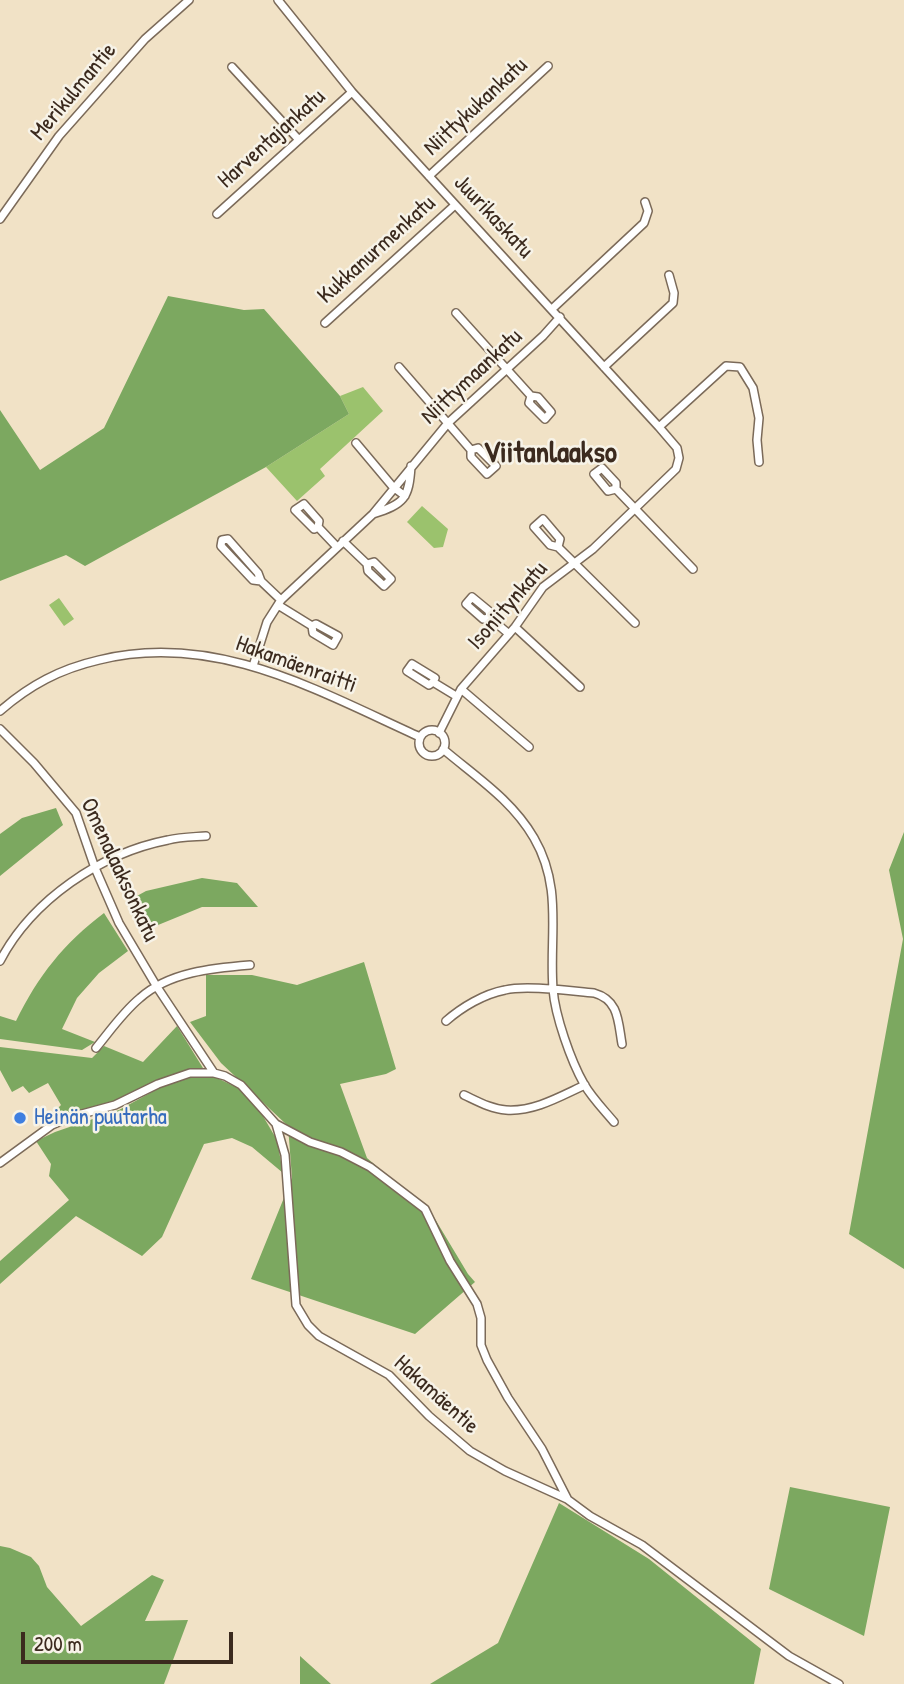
<!DOCTYPE html>
<meta charset="utf-8">
<style>
body{margin:0}
#map{position:relative;width:904px;height:1684px;overflow:hidden;background:#f1e2c6;font-family:"Patrick Hand",sans-serif}
canvas{display:block}
.scale{position:absolute;left:21px;top:1632px;width:212px;height:32px;box-sizing:border-box;border:4px solid #3b2a1e;border-top:0;padding-left:9px;font-size:21px;line-height:24px;white-space:nowrap;color:#3b2a1e;-webkit-text-stroke:5px #f7f3e8;paint-order:stroke}
</style>
<div id="map">
<canvas width="904" height="1684"></canvas>
<div class="scale">200 m</div>
</div>
<script>
const ctx = document.querySelector('canvas').getContext('2d');
ctx.lineJoin = 'round';
function paint(path, color) { ctx.fillStyle = color; ctx.fill(path, 'evenodd'); }
function strokePath(path, color, width, dash) { ctx.strokeStyle = color; ctx.lineWidth = width; ctx.lineCap = dash ? 'butt' : 'round'; ctx.setLineDash(dash || []); ctx.stroke(path); }
function write(font, color, halo, rows, align = 'center') {
  ctx.font = font + ' "Patrick Hand",sans-serif'; ctx.lineWidth = 5; ctx.setLineDash([]); ctx.textBaseline = 'middle'; ctx.strokeStyle = halo; ctx.fillStyle = color; for (const [text, x, y, turn = 0] of rows) {
    ctx.save(); ctx.translate(x, y); ctx.rotate((+turn || 0) * Math.PI / 180); ctx.textAlign = isNaN(turn) ? turn : align; if (halo) ctx.strokeText(text, 0, 0); ctx.fillText(text, 0, 0); ctx.restore();
  }
}
const green = new Path2D(`
 M363,387L383,411L320,469L325,476L297,501L266,467L349,414L340,396Z
 M422,506L448,529L443,547L434,548L407,522Z
 M59,598L74,619L64,626L49,605Z`);
const forest = new Path2D(`
 M168,296L244,310L264,309L340,396L349,414L266,467L85,566L66,555L0,581V410L40,470L104,428Z
 M56,808L63,825L0,876V834L22,818Z
 M904,832V1269L849,1234L903,939L889,870Z
 M202,878L237,883L258,907H202L141,932L126,902L146,891Z
 M104,913L128,951L99,973L77,998L62,1029L95,1042L82,1050L0,1039V1016L16,1021C38,976 64,943 104,913Z
 M364,962L396,1069L386,1074L340,1084L367,1158L432,1214L468,1274L475,1282L415,1334L251,1279L292,1178L288,1126L221,1063L190,1022L206,1016V975H252L297,985Z
 M177,1026L203,1068L189,1069L113,1102L56,1120L53,1113L61,1105L48,1083L29,1093L23,1086L12,1092L0,1070V1047L92,1058L104,1046L143,1062Z
 M193,1077H215L238,1088L260,1111L277,1140L283,1173L252,1147L232,1138L204,1144L162,1237L142,1256L76,1216L0,1284V1261L69,1200L49,1176L51,1164L36,1141L55,1132L119,1110L161,1087Z
 M790,1487L890,1507L864,1636L769,1589Z
 M559,1503L649,1559L761,1649L754,1684H430L498,1643Z
 M0,1546L10,1548L31,1557L39,1566L47,1587L81,1626L152,1575L164,1580L145,1621L188,1620L164,1684H0Z
 M300,1656L331,1684H300Z`);
const minor = new Path2D(`
 M278,0L352,92L659,427L677,448L679,458L676,469L593,549L543,587L515,627L461,689L439,733
 M232,67L299,140
 M429,176L548,66
 M217,214L352,92
 M0,219L59,136L145,39L189,0
 M552,309L644,223L648,211L645,202
 M456,313L531,396L538,397L551,412L545,419L529,403L531,396
 M325,323L455,205
 M399,367L471,450L478,448L496,466L487,474L471,457V450
 M604,367L673,303L674,293L669,275
 M659,427L726,366L740,367L753,388L759,418L757,440L759,462
 M356,443L393,487L405,496
 M616,489L608,491L594,474L602,468L616,483V489L693,569
 M373,514C404,504 409,499 411,466
 M318,527L314,529L295,510L304,504L319,521L318,527L337,547
 M343,541L367,564L374,562L391,579L384,586L368,571L367,564
 M558,547L550,545L534,527L543,519L560,539L558,547L635,623
 M261,581L253,580L221,546L222,540L228,539L258,573L261,581L281,600
 M278,605L312,626L316,624L338,636L333,645L313,633L312,626
 M490,618L483,619L466,604L472,597L489,611L490,618L509,634
 M515,627L580,687
 M253,666L267,622L281,600L373,514L448,423L543,336L560,317
 M433,682L429,685L407,671L412,664L435,678L433,682L456,696
 M461,689L529,747
 M0,711C30,685 60,669 99,660C215,631 318,691 420,737
 M0,729L34,763L76,813L95,868L119,923L157,987L214,1073
 M419 743a13 13 0 1 1 26 0a13 13 0 1 1-26 0Z
 M443,749C476,777 512,800 534,838C563,888 549,935 553,989C555,1016 571,1061 584,1084C592,1098 604,1110 614,1122
 M0,961C32,900 101,853 168,840C180,837 193,837 206,836
 M446,1021C462,1007 484,994 505,990C526,985 570,991 594,993C619,1000 618,1021 622,1044
 M96,1048C110,1031 123,1012 140,998C169,972 213,968 250,965
 M464,1095C477,1101 491,1109 506,1110C534,1112 561,1096 585,1085
 M276,1124L310,1142L341,1152L370,1167L425,1209L450,1261L477,1304L481,1318V1345L487,1360L508,1398L542,1449L567,1498
 M0,1163L52,1125L71,1117L115,1105L158,1084L190,1073H214L225,1076L241,1085L276,1124L285,1155L296,1305L308,1325L319,1336L389,1375L429,1416L470,1451L505,1471L567,1499L590,1516L642,1545L789,1656L839,1684`);
const markers = [
 [20,1118,7,"#3f7fe0"]
];
const streetNames = [
 ["Merikulmantie",74,92,-50],
 ["Niittykukankatu",476,107,-43],
 ["Harventajankatu",272,139,-42],
 ["Juurikaskatu",493,217,47],
 ["Kukkanurmenkatu",377,250,-42],
 ["Niittymaankatu",472,377,-43],
 ["Isoniitynkatu",508,606,-49],
 ["Hakamäenraitti",296,665,20],
 ["Omenalaaksonkatu",119,870,65],
 ["Hakamäentie",436,1395,42]
];
const shopNames = [
 ["Heinän puutarha",34,1118]
];
const districtNames = [
 ["Viitanlaakso",550,454]
];
paint(green, '#9bc26d');
paint(forest, '#7ca860');
strokePath(minor, '#7b6a59', 10);
strokePath(minor, '#fff', 7);
for (const [x, y, r, color] of markers) { const dot = new Path2D(); dot.arc(x, y, r, 0, 2 * Math.PI); ctx.fillStyle = color; ctx.fill(dot); strokePath(dot, '#f7f3e8', 2.5); }
write('23px', '#3b2a1e', '#f7f3e8', streetNames);
write('23px', '#366cbe', '#f7f3e8', shopNames, 'left');
write('bold 30px', '#3b2a1e', '#f7f3e8', districtNames);
</script>
